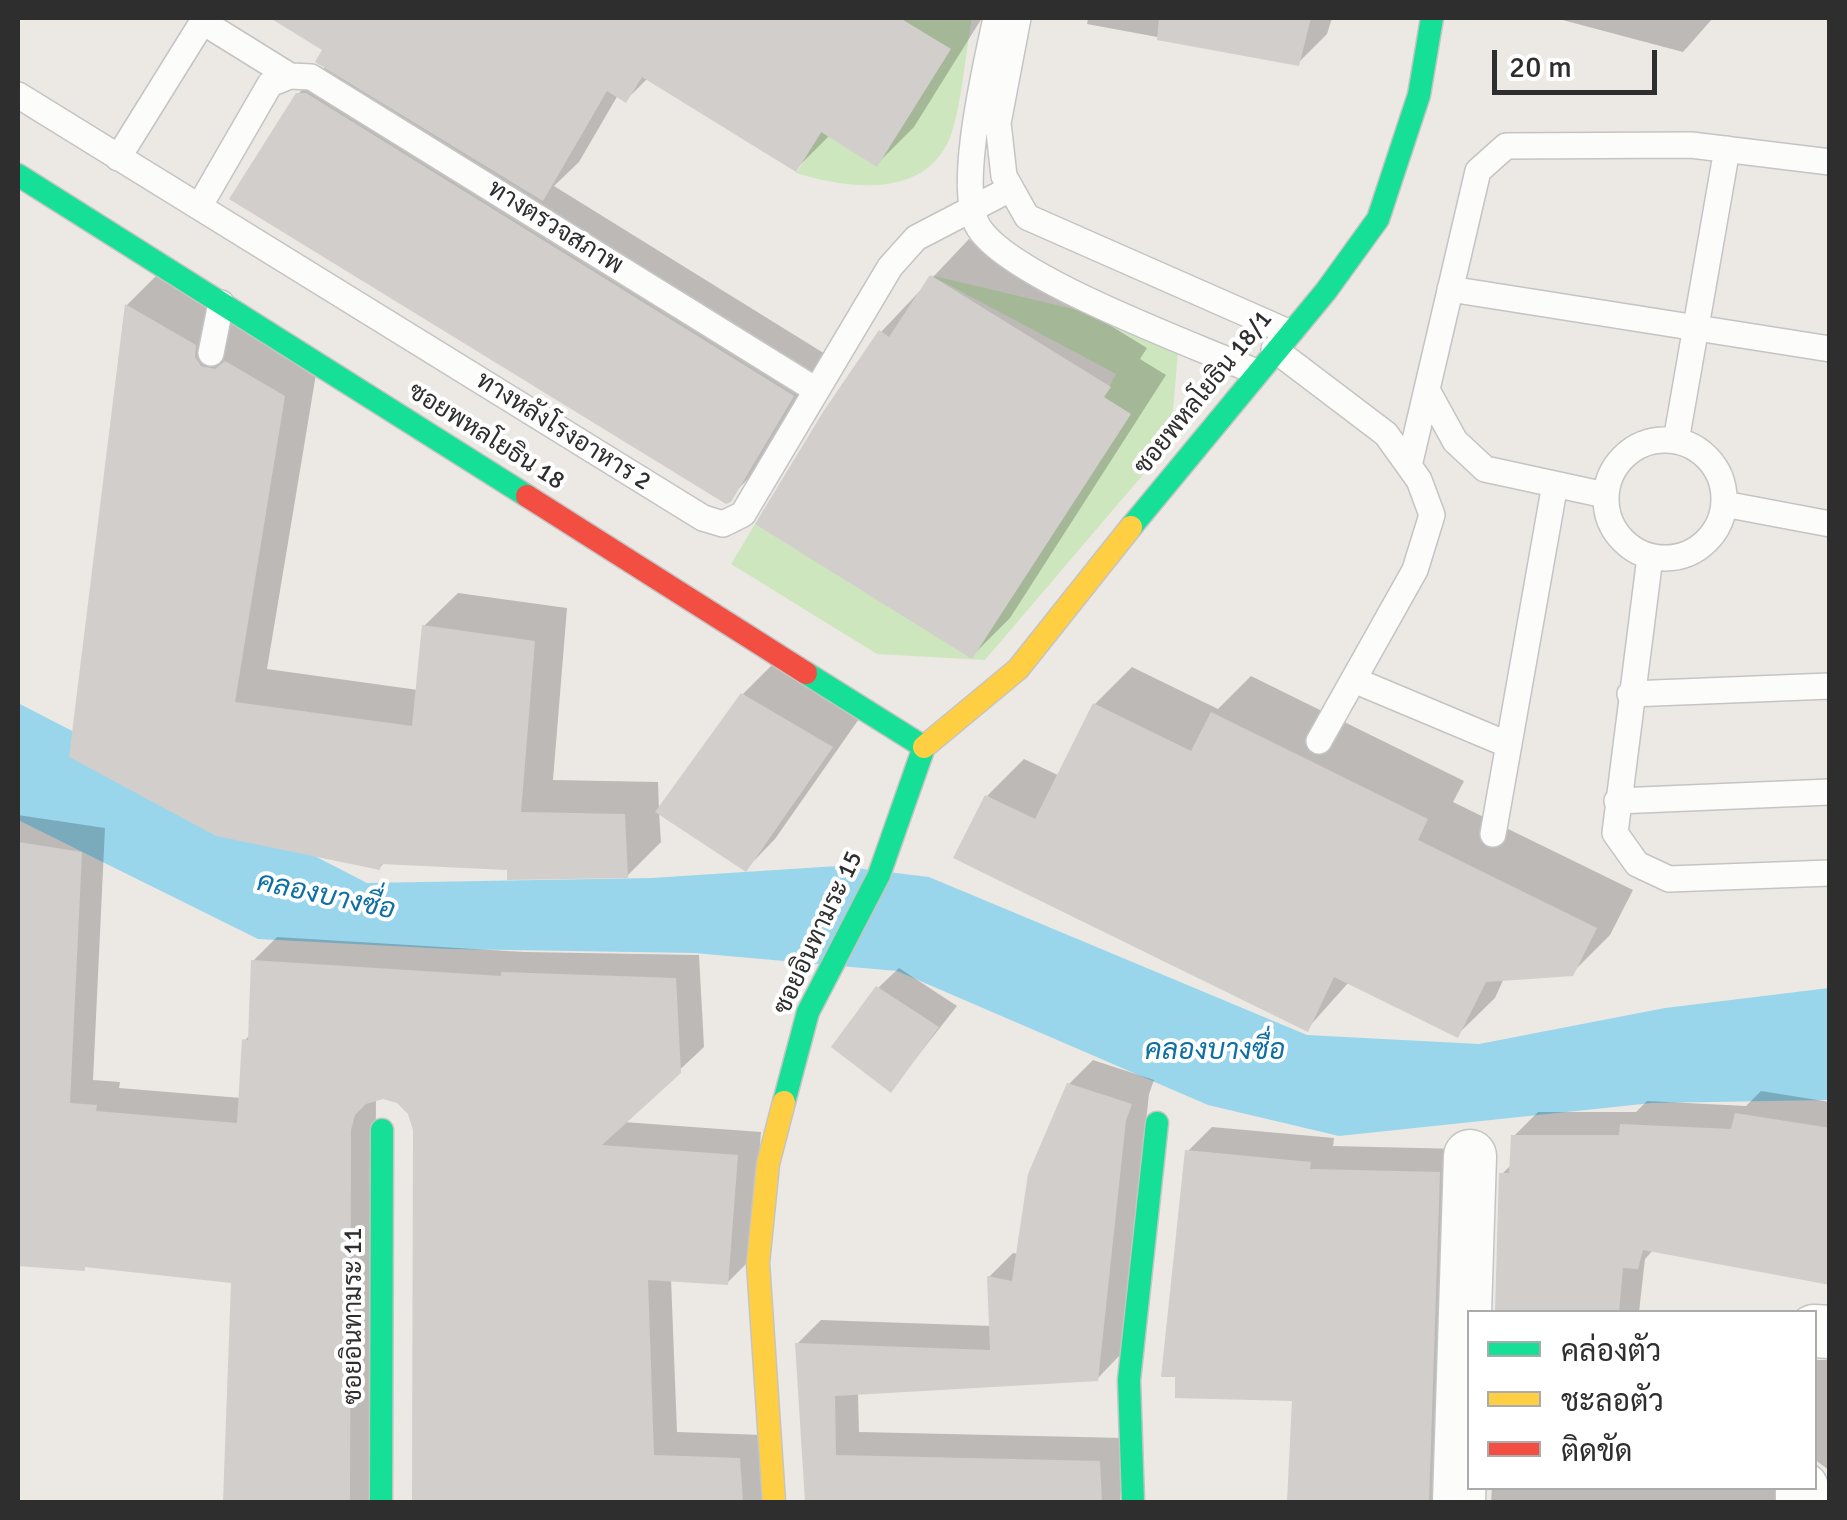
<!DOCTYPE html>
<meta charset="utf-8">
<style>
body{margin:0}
#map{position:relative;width:1847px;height:1520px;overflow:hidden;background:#ece8e4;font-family:Signika,Sarabun,sans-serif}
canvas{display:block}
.frame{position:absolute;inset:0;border:20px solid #2e2e2e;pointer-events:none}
.legend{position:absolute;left:1467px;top:1310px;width:350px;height:180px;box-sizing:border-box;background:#fff;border:2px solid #ababab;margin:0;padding:12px 18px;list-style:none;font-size:30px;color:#2e2e2e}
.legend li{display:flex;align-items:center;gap:20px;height:50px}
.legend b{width:50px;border:2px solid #ababab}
.scale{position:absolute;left:1492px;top:50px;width:165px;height:45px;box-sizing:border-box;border:5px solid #2e2e2e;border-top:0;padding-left:12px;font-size:30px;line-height:35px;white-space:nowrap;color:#2e2e2e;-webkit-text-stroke:8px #fff;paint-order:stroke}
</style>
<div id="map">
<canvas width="1847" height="1520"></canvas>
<div class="frame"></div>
<ul class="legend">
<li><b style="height:12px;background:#16e098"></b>คล่องตัว</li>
<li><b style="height:12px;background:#ffcf43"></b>ชะลอตัว</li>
<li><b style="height:12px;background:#f24e42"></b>ติดขัด</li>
</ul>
<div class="scale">20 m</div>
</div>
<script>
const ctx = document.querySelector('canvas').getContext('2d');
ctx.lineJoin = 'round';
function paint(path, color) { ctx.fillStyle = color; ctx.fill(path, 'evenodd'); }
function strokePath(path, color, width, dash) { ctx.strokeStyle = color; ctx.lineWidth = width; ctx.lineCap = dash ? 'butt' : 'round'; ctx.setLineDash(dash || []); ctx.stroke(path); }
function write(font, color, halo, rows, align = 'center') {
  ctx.font = font + ' Signika,Sarabun,sans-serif'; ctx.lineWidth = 8; ctx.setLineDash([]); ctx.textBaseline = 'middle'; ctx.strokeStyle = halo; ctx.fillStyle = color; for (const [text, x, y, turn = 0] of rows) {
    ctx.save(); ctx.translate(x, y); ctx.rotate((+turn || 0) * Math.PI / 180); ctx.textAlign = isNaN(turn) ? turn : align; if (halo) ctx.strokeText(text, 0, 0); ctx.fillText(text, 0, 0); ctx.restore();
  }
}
const green = new Path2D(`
 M894,18H972C966,50 961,112 949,140C923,200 844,188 796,173Z
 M930,275L1082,311L1178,353L1170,443L985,660L877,654L731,564L755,524L969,644L1116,374Z`);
const water = new Path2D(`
 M18,703L367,883L651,878L838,866L929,877L1307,1035L1479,1044L1665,1008L1829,988V1100L1652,1103L1339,1136L1208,1105L897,971L694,953L449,949L258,939L18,820Z`);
const shadow = new Path2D(`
 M292,18H982L914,127L877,164L830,135L796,169L648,78L626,100L618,95L579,162L554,186L830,357L763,464L726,501L298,94L326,66L325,49L287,25Z
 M1088,18H1332L1327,34L1298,63L1087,24Z
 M1555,18H1713L1683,52Z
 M969,239L1147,348L1140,359L1166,375L1010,618L972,656L881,332Z
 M160,272L318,362L267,669L418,690L424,626L458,593L567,608L553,780L658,782L659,810L743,694L772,665L861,716L775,839L746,869L659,812L661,842L627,876L386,861L379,868L72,756L127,305Z
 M1132,667L1218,709L1251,676L1464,781L1453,802L1633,890L1610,935L1572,973L1504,978L1495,998L1457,1035L1349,982L1307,1029L987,796L1024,759L1060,776L1095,704Z
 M18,815L105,828L93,1080L120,1082L119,1088L241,1098L244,1041L251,1034L253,961L277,937L524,952L699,955L704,1047L624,1122L761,1132L751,1259L727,1283L671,1279L677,1432L763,1435L780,1502H415L416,1130L412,1114L400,1101L376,1098L373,1477L386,1502H226L234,1280L88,1265L84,1268L18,1263Z
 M899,968L957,1006L891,1090L878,988Z
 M1093,1060L1154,1080L1149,1094L1121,1354L1097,1379L858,1393L859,1432L1124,1438L1120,1502H807L797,1344L821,1320L992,1326L989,1277L1013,1253L1019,1254L1069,1084Z
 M1761,1091L1830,1102V1281L1654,1249L1645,1259L1639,1312H1498L1502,1174L1512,1164L1514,1136L1538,1112H1636L1647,1101L1746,1106Z
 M1212,1127L1334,1138L1333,1146L1462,1149L1465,1502H1289L1295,1398L1188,1151Z
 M1814,1360H1830V1471L1814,1459Z
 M1492,1488H1799L1809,1502H1491Z`);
const building = new Path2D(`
 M270,18H900L951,49L877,167L821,132L796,172L642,77L626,103L607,91L543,201L315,62L322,50Z
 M1159,18H1311L1299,66L1157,40Z
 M296,93H306L794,396L731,502L726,504L229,199Z
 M930,275L1111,387L1104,397L1131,414L972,659L755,524L823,412L879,330L889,337Z
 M125,304L196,345L195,357L201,366L215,369L225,361L285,396L235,702L412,726L422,625L535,641L521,812L625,814L628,878L507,880V870L381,864L380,870L216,836L69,757Z
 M741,693L833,747L746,872L655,812Z
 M1093,703L1191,751L1211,712L1428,819L1418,840L1597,928L1573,976L1486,982L1458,1038L1334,977L1308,1032L953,858L985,795L1035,819Z
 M18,842L82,852L70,1103L97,1105L96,1111L237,1123L242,1039L248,1040L251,960L501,976V972L676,978L681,1073L602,1145L738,1155L728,1285L648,1280L654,1455L740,1458L743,1502H412L413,1130L408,1114L397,1103L383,1099L366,1104L355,1115L351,1130L350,1502H223L231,1283L85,1267V1271L18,1266Z
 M876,986L939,1027L891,1093L831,1047Z
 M1067,1083L1132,1104L1126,1120L1098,1381L835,1396L836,1455L1100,1461L1102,1502H805L795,1343L990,1350L987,1276L1012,1281L1028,1174Z
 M1735,1113L1830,1128V1285L1643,1250L1638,1269L1623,1268L1619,1312H1495L1499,1173H1509L1511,1135H1619L1620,1124L1731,1129Z
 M1185,1150L1311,1162L1310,1169L1440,1172L1429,1502H1287L1292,1401L1175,1398V1377H1161Z`);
const lane = new Path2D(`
 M996,18C987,61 955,192 979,228C1012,279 1195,345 1256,372
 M1018,18L998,123L1004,176L1027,217L1288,332
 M203,22L290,76
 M18,95L703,518L723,524L743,514L890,267L916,238L1010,189
 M118,158L205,18
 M199,207L270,84L290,76L311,77L816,390
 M1450,289L1830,349
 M1274,349L1386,434L1419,480L1432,515L1415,570L1319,741
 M211,353L221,303
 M1427,390L1455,441L1485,469L1605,495
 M1606 499a59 59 0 1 1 118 0a59 59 0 1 1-118 0Z
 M1676,441L1727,149
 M1409,466L1478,171L1506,146L1691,145L1830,162
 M1724,504L1830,524
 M1650,557L1615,833L1637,864L1669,879L1830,873
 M1354,680L1509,745
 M1630,694L1830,686
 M1617,801L1830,792
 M1493,834L1555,484`);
const street = new Path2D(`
 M1814,1331L1830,1332
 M1459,1502L1470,1156
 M1802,1502V1488`);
const fast = new Path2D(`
 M18,175L527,496
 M1131,527L1326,291L1378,219L1419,95L1432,18
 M806,673L924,747
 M784,1102L808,1012L879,875L924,747
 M381,1502L382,1130
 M1133,1502L1129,1380L1157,1123`);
const slow = new Path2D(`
 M924,747L1018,669L1131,527
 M774,1502L758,1263L768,1164L784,1102`);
const jam = new Path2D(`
 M527,496L806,673`);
const streetNames = [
 ["ทางตรวจสภาพ",555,228,32],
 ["ซอยพหลโยธิน 18/1",1204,393,-51],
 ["ทางหลังโรงอาหาร 2",563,432,32],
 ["ซอยพหลโยธิน 18",486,437,32],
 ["ซอยอินทามระ 15",819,933,-65],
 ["ซอยอินทามระ 11",354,1316,-90]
];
const waterNames = [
 ["คลองบางซื่อ",326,897,12],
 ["คลองบางซื่อ",1215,1052]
];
paint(green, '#cee6be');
paint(water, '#99d6ec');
paint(shadow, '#0003');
paint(building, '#d1cecb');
strokePath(lane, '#c5c4c5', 28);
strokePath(street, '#c5c4c5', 55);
strokePath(fast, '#c5c4c5', 25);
strokePath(slow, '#c5c4c5', 25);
strokePath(jam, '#c5c4c5', 25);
strokePath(lane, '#fcfcfb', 25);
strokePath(street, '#fcfcfb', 52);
strokePath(fast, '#16e098', 22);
strokePath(slow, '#ffcf43', 22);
strokePath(jam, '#f24e42', 22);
write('25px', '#2e2e2e', '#fff', streetNames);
write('italic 28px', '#0d6fa3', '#fff', waterNames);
</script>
